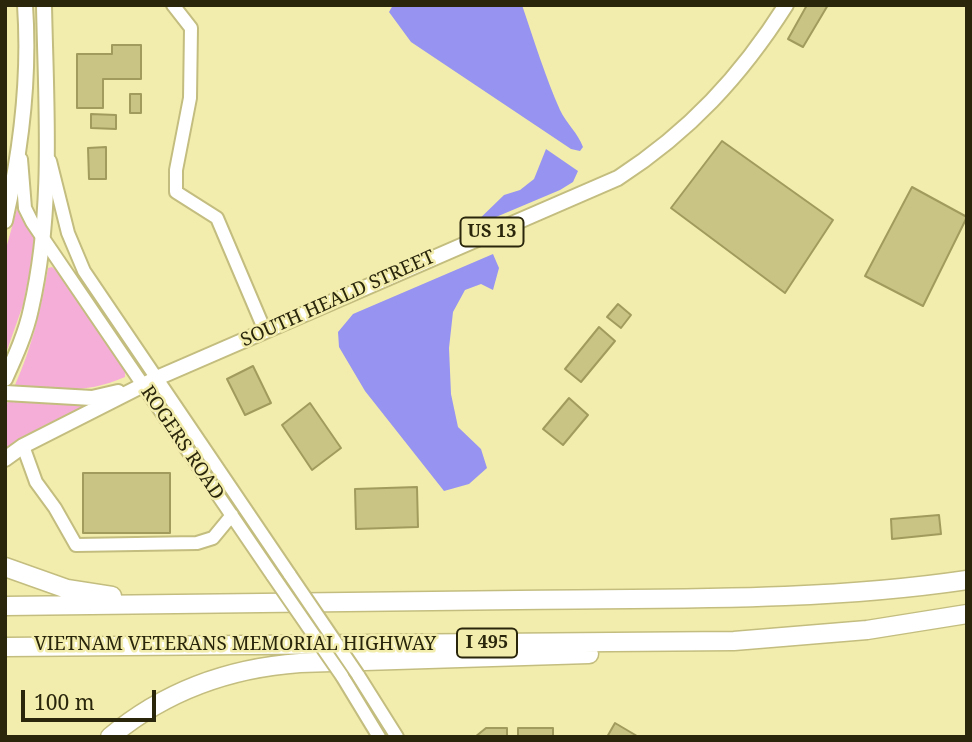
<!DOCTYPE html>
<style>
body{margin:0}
#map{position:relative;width:972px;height:742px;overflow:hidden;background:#f3edad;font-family:"Noto Serif",serif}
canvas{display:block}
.frame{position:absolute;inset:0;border:7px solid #29260c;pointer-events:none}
.scale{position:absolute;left:21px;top:690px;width:135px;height:32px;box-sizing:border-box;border:4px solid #29260c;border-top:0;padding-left:9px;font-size:21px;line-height:24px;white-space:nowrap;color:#29260c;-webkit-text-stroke:5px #f3edad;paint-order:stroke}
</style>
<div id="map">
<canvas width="972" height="742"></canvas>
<div class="frame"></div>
<div class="scale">100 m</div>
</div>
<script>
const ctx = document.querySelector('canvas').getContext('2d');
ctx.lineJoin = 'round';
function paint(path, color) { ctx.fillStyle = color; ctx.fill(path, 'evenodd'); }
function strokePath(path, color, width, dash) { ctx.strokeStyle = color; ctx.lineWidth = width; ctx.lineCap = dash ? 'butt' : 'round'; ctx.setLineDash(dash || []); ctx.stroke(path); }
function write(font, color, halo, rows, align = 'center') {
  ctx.font = font + ' "Noto Serif",serif'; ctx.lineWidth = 5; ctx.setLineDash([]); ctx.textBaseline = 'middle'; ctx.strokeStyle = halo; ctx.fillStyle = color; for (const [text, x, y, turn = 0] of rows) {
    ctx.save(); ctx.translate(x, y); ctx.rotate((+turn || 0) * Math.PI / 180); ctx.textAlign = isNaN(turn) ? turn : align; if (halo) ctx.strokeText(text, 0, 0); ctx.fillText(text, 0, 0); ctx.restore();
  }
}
const green = new Path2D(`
 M17,209L36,241L23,305L5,356V252Z
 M52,267L57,271L125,371V377C82,395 60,389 15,385C32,347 41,309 48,268Z
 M22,399L82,403L84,408L45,425L5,448V403Z`);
const water = new Path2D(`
 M393,5H522C534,40 545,76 560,110C566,123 578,133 583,147L580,151L571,149L411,42L389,12Z
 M546,149L578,171L573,182L560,190L470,228L504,195L520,190L534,179Z
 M493,254L499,268L493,290L481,284L465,290L453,312L449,348L451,394L458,427L481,449L487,468L469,484L444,491L365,391L339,347L338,332L353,314Z`);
const building = new Path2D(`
 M807,5H828L803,47L788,39Z
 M112,45H141V79H103V108H77V54H112Z
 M130,94H141V113H130Z
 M91,114L116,115V129L91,128Z
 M722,141L833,220L785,293L671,208Z
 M106,147V179H89L88,148Z
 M912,187L967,217L923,306L865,276Z
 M618,304L631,315L621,328L607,317Z
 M599,327L615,341L581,382L565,369Z
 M253,366L271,403L245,415L227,379Z
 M569,398L588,415L563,445L543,429Z
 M310,403L341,448L312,470L282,425Z
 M83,473H170V533H83Z
 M417,487L418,527L356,529L355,489Z
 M939,515L941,534L892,539L891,519Z
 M615,723L637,736L636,737H607Z
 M486,728H507V737H475Z
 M518,728H553V737H518Z`);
const minor = new Path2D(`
 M173,5L191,28L190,98L176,170V192L217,218L265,331
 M21,159L25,208L32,222L273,576
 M50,161L68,233L84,271L290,575
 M23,446L36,482L55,508L76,545L197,543L213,538L232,515
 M358,675L397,737
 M342,676L379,737`);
const major = new Path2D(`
 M5,221C21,151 30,77 25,5
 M5,379C15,357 26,333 31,309C54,209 46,107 44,5
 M5,393L92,398L118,392
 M5,459L23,446L157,378L618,178C689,132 741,76 786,5`);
const highway = new Path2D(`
 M5,567L67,589L112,596
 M5,606C176,605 347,601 518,600C668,598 818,602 967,580
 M5,647L734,641L867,630L967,614
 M110,737C165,691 229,668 300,663L589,654`);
const minorBridge = new Path2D(`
 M290,575L358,675
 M273,576L342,676`);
const shields = [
 [492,232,63],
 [487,643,60]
];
const shieldNames = [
 ["US 13",492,232],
 ["I 495",487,643]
];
const streetNames = [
 ["SOUTH HEALD STREET",338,299,-24],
 ["ROGERS ROAD",182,443,56],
 ["VIETNAM VETERANS MEMORIAL HIGHWAY",235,645]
];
paint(green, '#f5aed7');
paint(water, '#9694f0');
paint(building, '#c9c384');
strokePath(building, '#a19b5d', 2);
strokePath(minor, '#c3bd7f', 16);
strokePath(major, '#c3bd7f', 18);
strokePath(highway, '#c3bd7f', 21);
strokePath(minor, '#fff', 12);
strokePath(major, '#fff', 14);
strokePath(highway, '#fff', 18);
strokePath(minorBridge, '#c3bd7f', 16, []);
strokePath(minorBridge, '#fff', 12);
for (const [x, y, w] of shields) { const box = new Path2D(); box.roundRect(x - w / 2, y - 14.5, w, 29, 5); ctx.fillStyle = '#f3edad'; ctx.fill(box); strokePath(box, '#29260c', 2); }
write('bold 18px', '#29260c', null, shieldNames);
write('19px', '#29260c', '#f3edad', streetNames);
</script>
